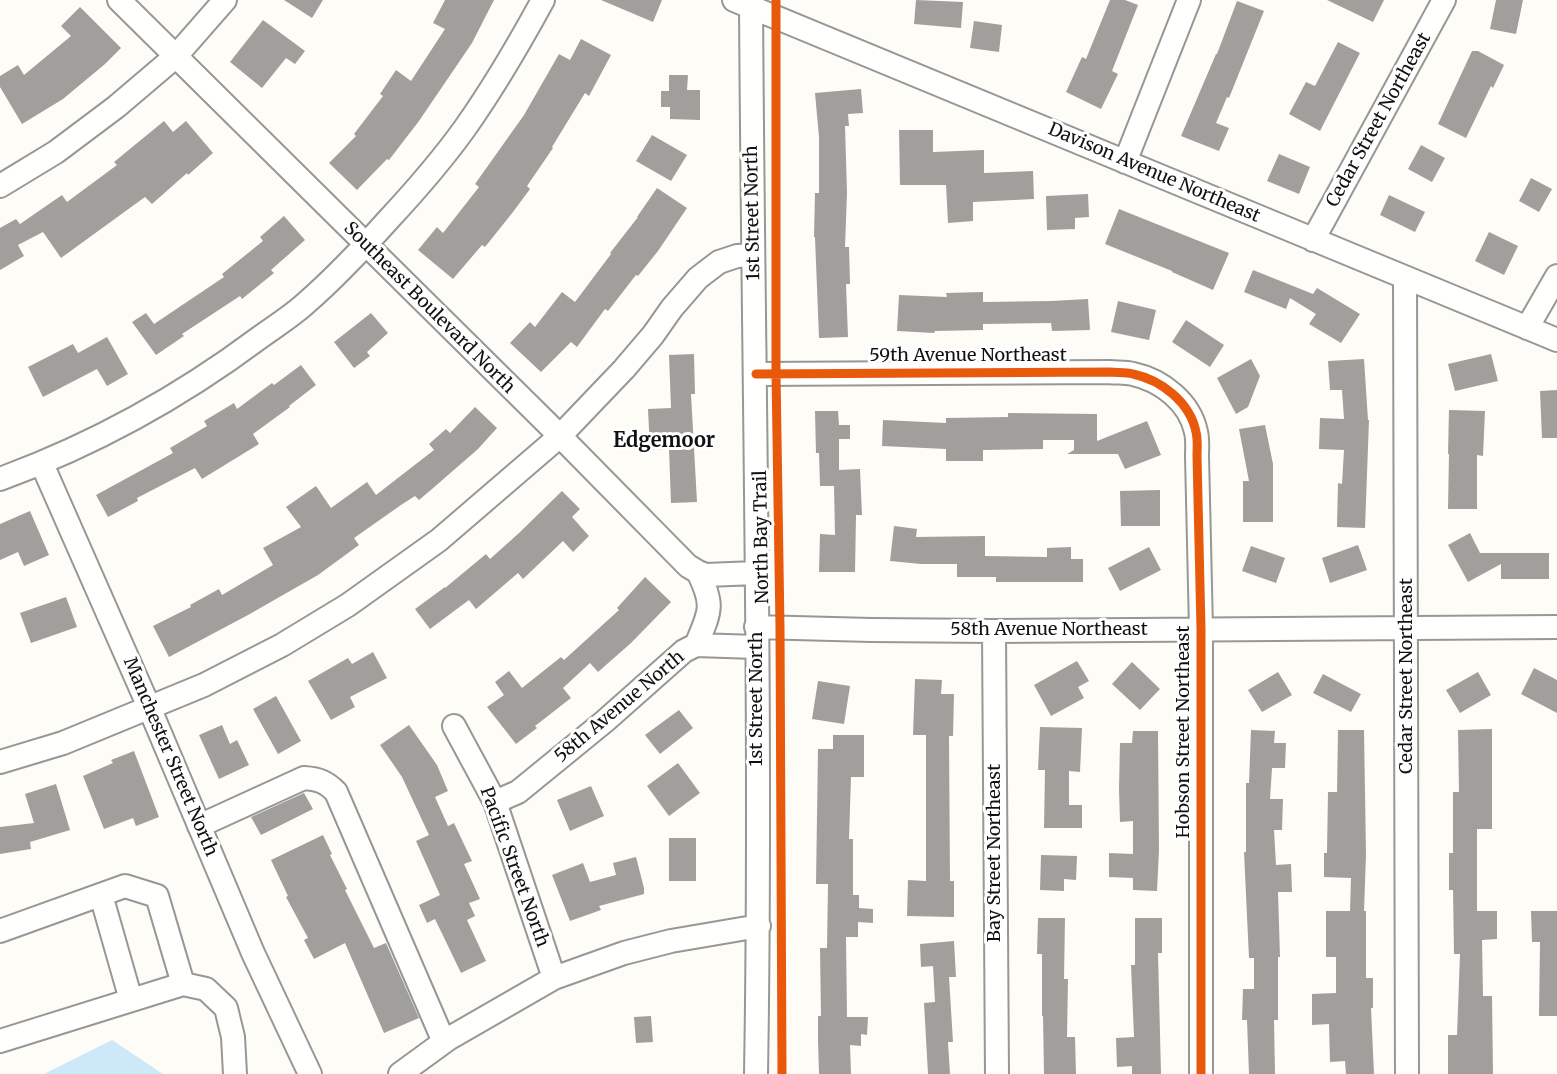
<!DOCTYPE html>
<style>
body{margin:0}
canvas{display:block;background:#fdfcf7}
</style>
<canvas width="1557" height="1074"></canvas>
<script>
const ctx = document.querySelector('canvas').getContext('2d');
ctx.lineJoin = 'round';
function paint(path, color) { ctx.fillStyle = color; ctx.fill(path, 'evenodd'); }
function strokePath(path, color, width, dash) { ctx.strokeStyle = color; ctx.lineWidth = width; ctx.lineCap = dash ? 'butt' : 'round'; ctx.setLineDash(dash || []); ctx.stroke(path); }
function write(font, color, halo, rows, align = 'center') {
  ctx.font = font + ' Merriweather,serif'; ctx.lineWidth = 6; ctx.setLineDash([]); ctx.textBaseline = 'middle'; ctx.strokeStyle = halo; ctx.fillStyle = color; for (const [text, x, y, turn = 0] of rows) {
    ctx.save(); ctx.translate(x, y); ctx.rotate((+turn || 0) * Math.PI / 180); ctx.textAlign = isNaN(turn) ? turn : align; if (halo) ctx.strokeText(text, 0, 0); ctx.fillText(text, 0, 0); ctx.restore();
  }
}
const water = new Path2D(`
 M112,1040L163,1074H44Z`);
const building = new Path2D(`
 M284,0H323L312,18Z
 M445,0H494L472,43L419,121L389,160L387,159L357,190L329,163L356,136L354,134L383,96L380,94L396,70L411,81L445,29L433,23Z
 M601,0H662L653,22Z
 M916,0L963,2L961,28L914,24Z
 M1110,0H1125L1138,5L1112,71L1118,74L1101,109L1066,92L1082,57L1086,59Z
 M1327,0H1384L1373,22Z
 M1496,0H1523L1516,34L1490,29Z
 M1237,1L1264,11L1229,98L1227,97L1216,123L1229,128L1219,151L1181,136L1216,54H1217Z
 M80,7L121,48L105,64L63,99L22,124L0,87V76L18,65L24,75L71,36L61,26Z
 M263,20L305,51L295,64L286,58L262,88L230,62Z
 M974,21L1002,25L999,52L970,48Z
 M581,39L611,55L589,96L585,93L552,147L553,148L527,186L530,189L513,212L485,247L482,245L453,279L418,250L437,227L443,233L479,187L475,184L524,115L559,54L570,60Z
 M1338,42L1360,53L1320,131L1289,114L1306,82L1315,86Z
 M1472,51H1478L1504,65L1493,88L1491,86L1466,138L1438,124Z
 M669,75H688L687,90H700V120L670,119V107H661V91H669Z
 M861,89L863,113L848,114L849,126H845L847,193L845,247H849L850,284H846L848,337L819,338L815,237H814L815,193H819V137L815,93Z
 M164,121L173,132L186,121L213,153L188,175L187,173L152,204L145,197L61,258L43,232L18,245L24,256L0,270V228L16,219L20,224L62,195L67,202L117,165L114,162Z
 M899,130H933V152L984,150V173L1033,171L1034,199L973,202V221L948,223L946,185H900Z
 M652,135L687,155L671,181L636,161Z
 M1421,145L1445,158L1432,182L1408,169Z
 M1279,154L1310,167L1299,194L1267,181Z
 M1531,178L1552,189L1539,212L1519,201Z
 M657,188L687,208L658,251L638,276L636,275L608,311L605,309L577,347L571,342L541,372L510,343L530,322L535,327L562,292L575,302L611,254L610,253L638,217H637Z
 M1088,194L1089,217L1075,218V229L1047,230L1046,196Z
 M1389,195L1425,212L1415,232L1380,215Z
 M1119,209L1229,253L1213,290L1172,272V271L1105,244Z
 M284,216L305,240L271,270L274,273L242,299L240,296L182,334L184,336L156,355L132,322L146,313L154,324L224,277L222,274L263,241L260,237Z
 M1489,232L1518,246L1504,275L1475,261Z
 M1253,270L1313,294L1317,288L1360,314L1341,343L1309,324L1316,314L1290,298L1286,309L1244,292Z
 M983,292V302L1051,301L1088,299L1090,330L1052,331L1051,323L983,324V330L935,331L934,333L897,331L899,295L947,297L946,293Z
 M1118,301L1156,310L1149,340L1111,332Z
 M371,313L388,333L367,352L370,356L354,368L334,342Z
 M1186,320L1224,345L1210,367L1172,342Z
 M107,337L128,374L107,386L97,369L43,397L28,367L73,344L78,353Z
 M694,354L695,394H691L697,502L671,503L669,449L650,450L648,409L671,408L669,355Z
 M1491,354L1498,381L1455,391L1448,364Z
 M1251,359L1260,376L1248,407L1236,414L1217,378Z
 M1364,359L1368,420H1369L1365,528L1337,527L1338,483L1342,484L1344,450L1319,449L1320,418L1344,419L1342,390H1330L1328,361Z
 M301,365L316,385L289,406L290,407L253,434L259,444L202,479L195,468L137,498L138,501L108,517L96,495L173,453L170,448L207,426L204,421L234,403L237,409L272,383L274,385Z
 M1557,390V438H1542L1540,391Z
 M475,407L497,428L478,449L432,489L419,500L415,496L401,505L354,538L359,545L318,575L248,615L169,657L153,626L191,607L190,605L219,589L222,595L273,565L263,548L301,527L286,507L316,486L331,508L367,482L376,495L434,450L429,444L446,429L450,433Z
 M1449,410L1485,411L1483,456L1477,455V509H1448L1449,454H1448Z
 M815,411H838L839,425H850V439H839V470L860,469L862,515H856L855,572H819L820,534L835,535L834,486H820L819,453H816Z
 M1008,413L1097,414V441L1147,421L1161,455L1125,469L1118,454H1067L1074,450V440H1043V449L983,450V461H946V449L882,446L883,420L946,423V418L1008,417Z
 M1265,425L1273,464V522H1243V481H1249L1239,429Z
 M1160,490V526H1121L1120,491Z
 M562,491L580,509L572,517L589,536L573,552L563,541L523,579L518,573L476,609L469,600L430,629L415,609L445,587V588L486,554L490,559L519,533Z
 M30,511L49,555L24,566L18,552L0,560V524Z
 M894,526L917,529L916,537L985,536V556L1047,557V548L1071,547V559H1083V582H996V577H957V564H921L890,561Z
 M1470,533L1480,553H1549V579H1501V564L1468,582L1448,545Z
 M1358,545L1367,570L1330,583L1322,558Z
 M1251,546L1285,558L1276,583L1242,571Z
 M1149,547L1161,570L1120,591L1108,568Z
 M645,577L671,602L631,643L598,672L590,663L563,688L571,698L535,726L537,728L516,744L487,707L504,695L495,682L509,671L522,688L561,657L564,660L619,610L617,608Z
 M66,597L77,627L31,643L20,613Z
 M373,652L387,678L350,697L355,707L331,720L308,681L348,658L352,664Z
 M1077,661L1089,681L1078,687L1084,698L1051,716L1034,685Z
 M1132,662L1160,689L1140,710L1112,684Z
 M1534,668L1557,680V713L1521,694Z
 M1278,672L1292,695L1262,712L1248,690Z
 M1478,672L1491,695L1460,713L1446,690Z
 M1323,674L1361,694L1351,712L1313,693Z
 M915,679L942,680L941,694H954L953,736H949L950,881H954V917L907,916L908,880L926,881V735H913Z
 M818,681L850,686L844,724L812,719Z
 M276,696L301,741L278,754L253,709Z
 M679,710L693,728L660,754L645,735Z
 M222,725L230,744L237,740L249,765L219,779L199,735Z
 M409,725L437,765L448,791L435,797L448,826L454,823L472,861L464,864L480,899L469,903L475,916L467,920L486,961L461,973L435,919L427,923L419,905L440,895L416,841L429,835L402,777L380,745Z
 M1040,727L1082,728L1080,772L1069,771V805H1082V828H1044L1045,770H1038Z
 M1492,729V829H1477V911H1497V939L1482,940L1483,996H1492L1493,1074H1448V1035H1457L1460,954H1454L1453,890H1449V853H1453V792H1459L1458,730Z
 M1251,730L1275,731L1274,743H1286L1285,768H1272L1270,799H1283L1282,830H1274L1276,865L1291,864L1292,892H1278L1280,957H1278V1020H1274L1275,1074H1249L1247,1020H1242L1243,989H1254V958H1249L1244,852H1246V783H1249Z
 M1338,730H1364L1366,855L1364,911H1366V978H1373V1008H1371L1374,1074H1346L1345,1061L1330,1062L1329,1024L1312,1025V994L1336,993V957H1326V911H1350L1351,878L1324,877V853H1327L1328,792H1337Z
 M1133,731H1158L1159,850L1157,891L1133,890V878L1109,877V853L1133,854V821L1120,822L1119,789L1120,743H1132Z
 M833,735H864V777H851L849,839H853V895H859V908L873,909V923L858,922V937H846L847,1017H868L867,1035L861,1034V1046L850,1045L851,1074H819L818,1040V1016H821L820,948H827L828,884H816L818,749H833Z
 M134,751L159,817L136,826L133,818L104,829L83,776L113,763L111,760Z
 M678,763L700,793L669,816L647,786Z
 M56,784L70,830L30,842L31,849L0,854V827L34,823L25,794Z
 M591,786L604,816L570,831L557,800Z
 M304,793L313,809L261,835L251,817Z
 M323,835L332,854L330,855L347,889L345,890L374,948L386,943L419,1018L384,1033L345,943L314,959L304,940L308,938L286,897L288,896L271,860Z
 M669,838H696V881H669Z
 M1041,855L1077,856L1076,880L1064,879V891L1040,890Z
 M636,857L644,888V894L599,906L601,910L570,921L552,875L583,863L590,882L616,875L613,863Z
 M1531,911H1557V1016H1539L1540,942H1532Z
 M1038,918H1065L1064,979H1068L1067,1037H1075L1076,1074H1044L1043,1016H1042V954H1037Z
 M1135,918H1162V953H1158L1161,1074H1132V1066L1117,1067L1116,1038L1134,1037L1131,965H1135Z
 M954,941L956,977H949L953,1042H948L950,1074H928L924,1003L935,1002L933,966L921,967L920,944Z
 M651,1016L653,1042L636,1043L634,1017Z`);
const minor = new Path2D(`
 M119,0L560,436L688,566L698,572L706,575L756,573
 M734,0L1557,340
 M751,0C753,358 762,716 756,1074
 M1125,162L1189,0
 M0,186L56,152L116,107L176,56L225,0
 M1313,240L1444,0
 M1405,278L1407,1074
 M1527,328L1557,276
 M756,374L1109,372C1117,373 1125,372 1133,374C1161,380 1190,402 1196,432C1198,440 1197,448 1197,456L1201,629V1074
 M42,464L149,707L253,953L310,1074
 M0,479C93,445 180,397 259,338C274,327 292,316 306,303C336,277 363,248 389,219C416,190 442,160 465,128C494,87 519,44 543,0
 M756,627L871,630L994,631L1557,627
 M994,631L997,1074
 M696,645C710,612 715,606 698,572
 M454,726L495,802L554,978
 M0,762L63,743L204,685L282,645L348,605L439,540L560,436L624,369L653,335L672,308L698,278L719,262L737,256L753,255
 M495,802L518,792L605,721L684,651L696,645L756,647
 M199,826L304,778C319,779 326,782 336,792L444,1042
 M101,895L131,1000
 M0,931L125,886L157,896L183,984
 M0,1041L183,984L206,989L226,1008L233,1037L235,1074
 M400,1074L448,1039L554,978L624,953L671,941L759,926`);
const cycleway = new Path2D(`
 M776,0V373L780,628L782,1074
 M756,374L1109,372C1117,373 1125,372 1133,374C1161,380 1190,402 1196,432C1198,440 1197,448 1197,456L1201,629V1074`);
const streetNames = [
 ["Cedar Street Northeast",1379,120,-61],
 ["Davison Avenue Northeast",1154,173,23],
 ["1st Street North",753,213,-91],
 ["Southeast Boulevard North",429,308,45],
 ["59th Avenue Northeast",968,356],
 ["North Bay Trail",762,537,-91],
 ["58th Avenue Northeast",1049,630],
 ["Cedar Street Northeast",1407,676,-90],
 ["1st Street North",757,699,-90],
 ["58th Avenue North",620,707,-40],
 ["Hobson Street Northeast",1184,732,-90],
 ["Manchester Street North",170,757,67],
 ["Bay Street Northeast",995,853,-90],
 ["Pacific Street North",514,867,70]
];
const neighbourhoodNames = [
 ["Edgemoor",664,441]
];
paint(water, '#cde8f7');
paint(building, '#a19f9c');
strokePath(minor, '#979795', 26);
strokePath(minor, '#fffffe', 22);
strokePath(cycleway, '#e8590c', 9);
write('18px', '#111', '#fff', streetNames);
write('bold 20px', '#111', '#fff', neighbourhoodNames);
</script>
